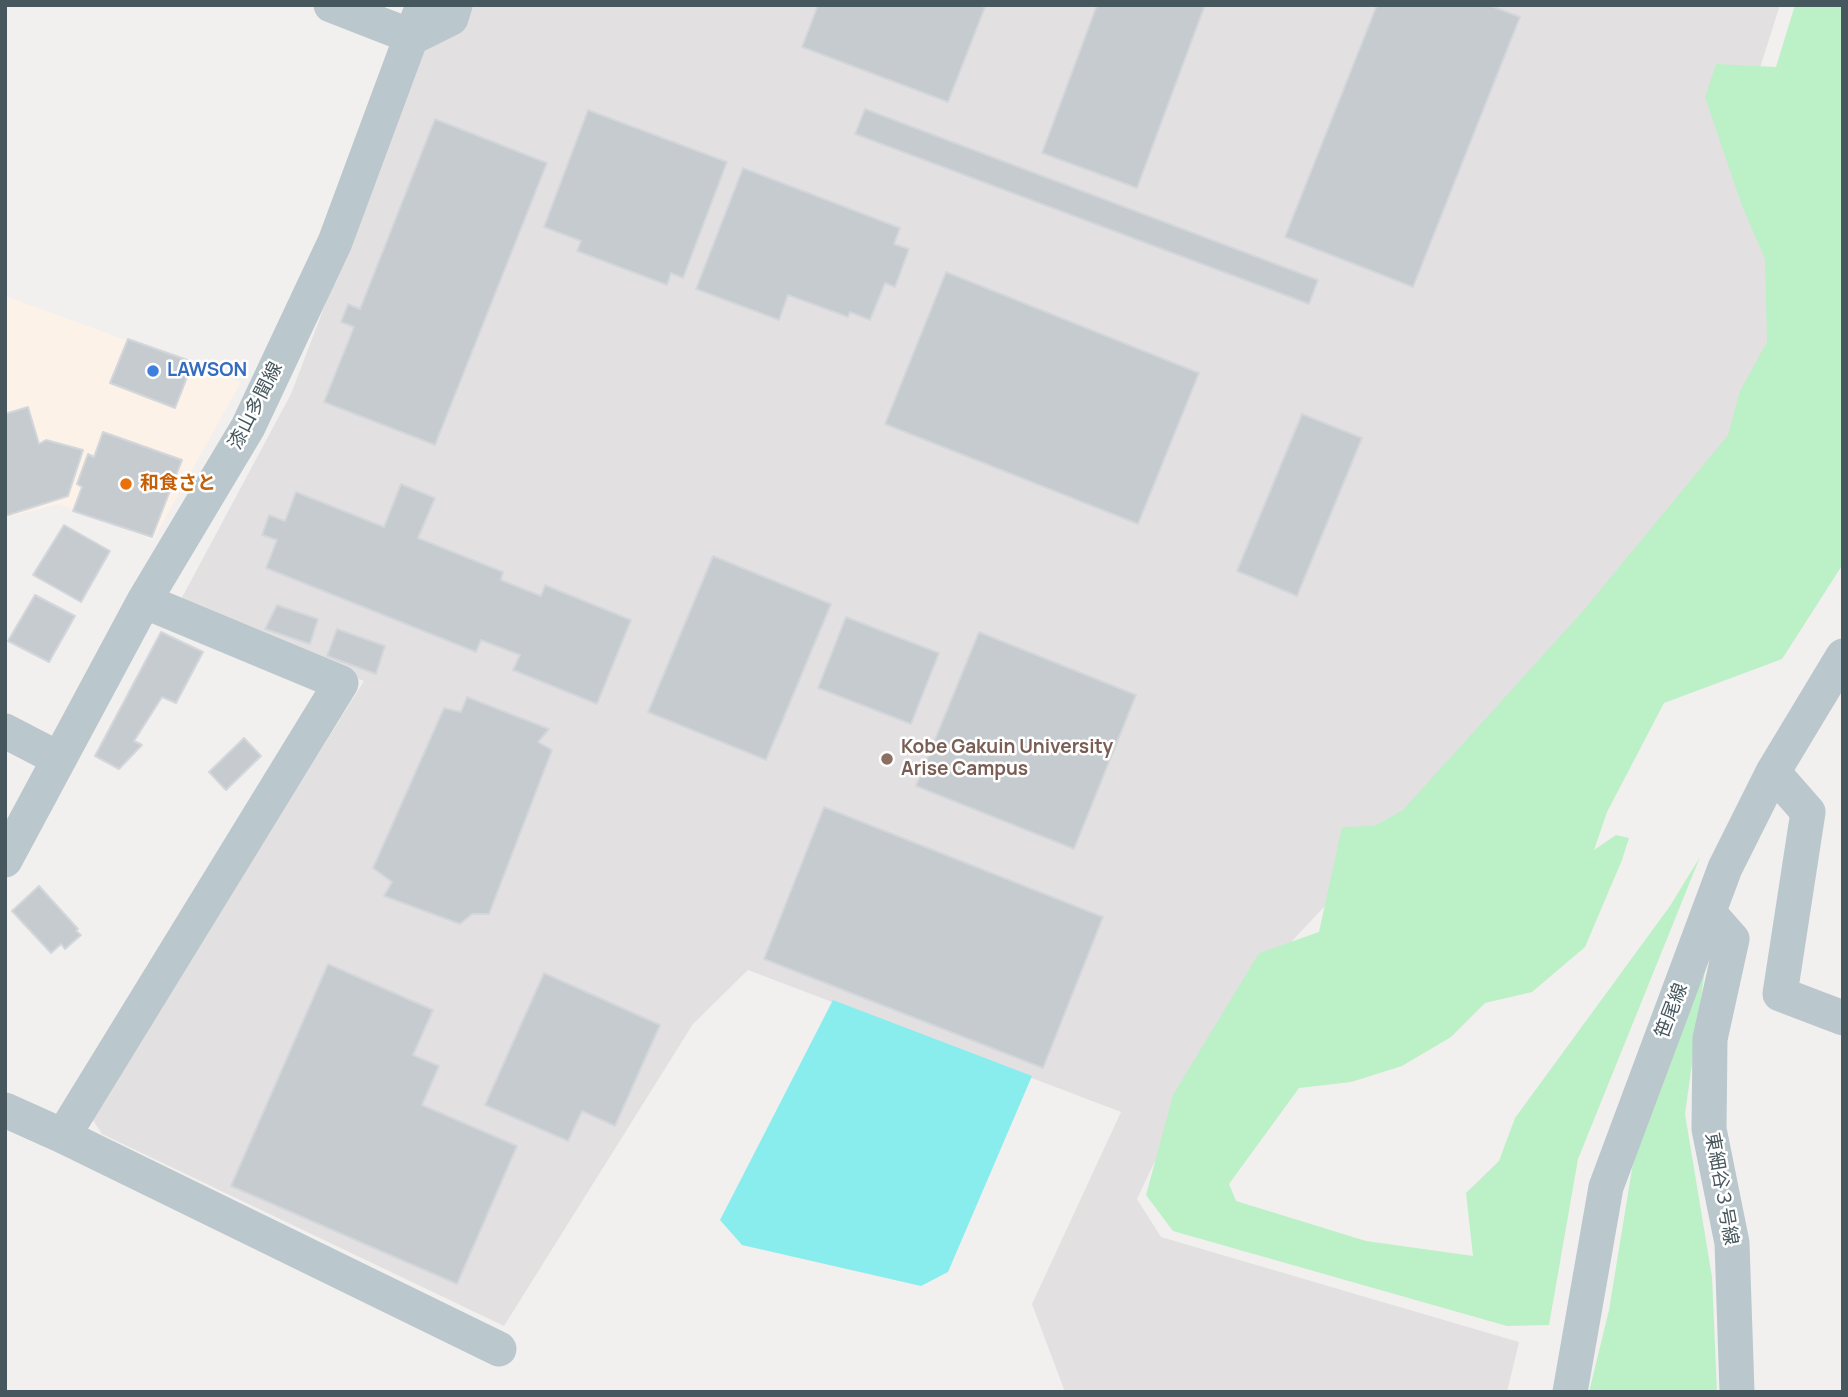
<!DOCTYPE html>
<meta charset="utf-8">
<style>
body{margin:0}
#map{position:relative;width:1848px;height:1397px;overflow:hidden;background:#f2efef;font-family:Manrope,sans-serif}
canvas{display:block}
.frame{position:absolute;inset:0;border:7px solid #46575d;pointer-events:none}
</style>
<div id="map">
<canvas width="1848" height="1397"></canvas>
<div class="frame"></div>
</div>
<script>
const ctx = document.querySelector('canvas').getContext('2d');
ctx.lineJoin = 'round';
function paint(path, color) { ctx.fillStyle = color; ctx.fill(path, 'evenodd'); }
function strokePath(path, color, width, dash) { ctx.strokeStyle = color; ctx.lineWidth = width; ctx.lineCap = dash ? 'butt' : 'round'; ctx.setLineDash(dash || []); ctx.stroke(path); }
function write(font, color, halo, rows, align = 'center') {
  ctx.font = font + ' Manrope,"Noto Sans JP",sans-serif'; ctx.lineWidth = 5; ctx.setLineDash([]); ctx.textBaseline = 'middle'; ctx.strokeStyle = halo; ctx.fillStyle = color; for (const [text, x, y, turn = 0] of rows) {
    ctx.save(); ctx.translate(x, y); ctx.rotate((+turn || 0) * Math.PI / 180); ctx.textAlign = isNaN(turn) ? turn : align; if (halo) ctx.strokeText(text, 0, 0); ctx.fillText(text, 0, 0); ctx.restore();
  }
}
const commercial = new Path2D(`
 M5,296L241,382L153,540L59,504L5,518Z`);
const education = new Path2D(`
 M439,5H1780L1758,74L1783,395L1390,837L1292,941L1201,1064L1137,1199L1161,1237L1519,1342L1507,1392H1065L1032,1304L1121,1112L748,970L693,1024L504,1326L102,1134L91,1117L364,681L179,603L291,394Z`);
const green = new Path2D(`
 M1795,5H1843V564L1782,659L1664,703L1607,812L1594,850L1616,835L1629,838L1622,860L1585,947L1532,992L1485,1003L1451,1037L1402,1066L1351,1082L1299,1088L1229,1184L1236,1201L1366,1241L1473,1256L1466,1193L1499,1161L1515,1118L1670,906L1700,857L1578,1159L1549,1325L1507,1326L1173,1231L1146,1195L1173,1095L1259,953L1319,932L1342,827L1374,826L1402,811L1583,611L1728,435L1740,391L1767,342L1765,259L1741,203L1705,97L1716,64L1776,67Z
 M1705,970L1685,1114L1712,1277L1717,1392H1589L1609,1310L1633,1163Z`);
const water = new Path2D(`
 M833,1000L1032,1076L948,1272L921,1286L742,1245L720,1220Z`);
const building = new Path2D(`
 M818,5H979L985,7L948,102L802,47Z
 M1097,5H1205L1137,188L1042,153Z
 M1377,5H1489L1520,17L1413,287L1285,237Z
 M865,109L1318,280L1309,304L855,134Z
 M588,110L727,162L683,278L671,273L667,285L577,251L581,241L544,227Z
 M435,119L547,163L435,445L324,402L354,327L341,322L348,304L360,309Z
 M743,168L900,228L894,244L909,249L895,287L885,283L870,320L850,312L848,317L788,295L779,320L696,289Z
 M946,272L1199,373L1138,524L885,424Z
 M128,339L193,362L175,408L110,383Z
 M28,407L39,444L46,440L83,450L68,496L5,516V414Z
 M1302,414L1362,438L1297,596L1237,571Z
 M103,432L182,460L152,537L73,511L82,487L77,484L88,454L94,457Z
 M401,484L435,498L418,538L503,572L501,580L541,596L545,585L631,620L597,704L513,670L520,655L481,640L476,652L266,568L277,540L262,535L269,515L285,521L296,492L384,527Z
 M64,525L110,551L81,602L33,575Z
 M713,556L831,604L766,760L648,712Z
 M35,595L75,616L49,662L8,641Z
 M277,605L318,619L310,644L265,629Z
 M846,617L939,653L911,724L818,688Z
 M337,629L385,646L376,674L327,656Z
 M161,632L203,652L176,703L162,697L134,741L142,745L119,769L95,756Z
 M979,632L1136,695L1074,849L916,786Z
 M467,697L549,729L538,742L552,750L489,914H472L460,924L384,896L392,882L373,868L444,708L461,712Z
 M244,738L261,756L226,790L209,772Z
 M824,807L1103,917L1043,1068L764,959Z
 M39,886L78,929L76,931L81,935L65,949L61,944L51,953L12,911Z
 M328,964L433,1010L413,1055L439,1066L422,1105L517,1146L457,1284L231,1186Z
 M544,973L660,1025L615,1126L582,1111L568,1141L485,1105Z`);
const minor = new Path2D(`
 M331,5L413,37L451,18L455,5
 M5,731L59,759
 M1773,772L1808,812L1780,994L1843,1018
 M5,860L144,601L248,427L335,242L423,5
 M1709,913L1732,939L1710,1039L1709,1129L1732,1243L1737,1392
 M5,1110L63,1136L499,1349
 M63,1136L341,683L144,601
 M1570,1392L1606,1187L1725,868L1773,772L1843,656`);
const markers = [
 [153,371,7,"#3f7fe0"],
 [126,484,7,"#e8710a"],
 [887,759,7,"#8d6e63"]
];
const shopNames = [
 ["LAWSON",167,371]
];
const streetNames = [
 ["漆山多聞線",256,406,-63],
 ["笹尾線",1672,1011,-69],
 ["東細谷３号線",1721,1189,80]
];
const foodNames = [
 ["和食さと",140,484]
];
const educationNames = [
 ["Kobe Gakuin University",901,748],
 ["Arise Campus",901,770]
];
paint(commercial, '#fcf2e8');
paint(education, '#e3e0e2');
paint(green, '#bcf0c6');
paint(water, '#89edee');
paint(building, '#c6cbcf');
strokePath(building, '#d3d7db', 2);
strokePath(minor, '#bac7cc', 35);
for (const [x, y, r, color] of markers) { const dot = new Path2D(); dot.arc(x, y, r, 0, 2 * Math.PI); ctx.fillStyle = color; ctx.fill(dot); strokePath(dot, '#fff', 2.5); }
write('bold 19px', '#366cbe', '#fff', shopNames, 'left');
write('19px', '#46575d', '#fff', streetNames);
write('bold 19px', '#c56008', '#fff', foodNames, 'left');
write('bold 19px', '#785e54', '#fff', educationNames, 'left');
</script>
